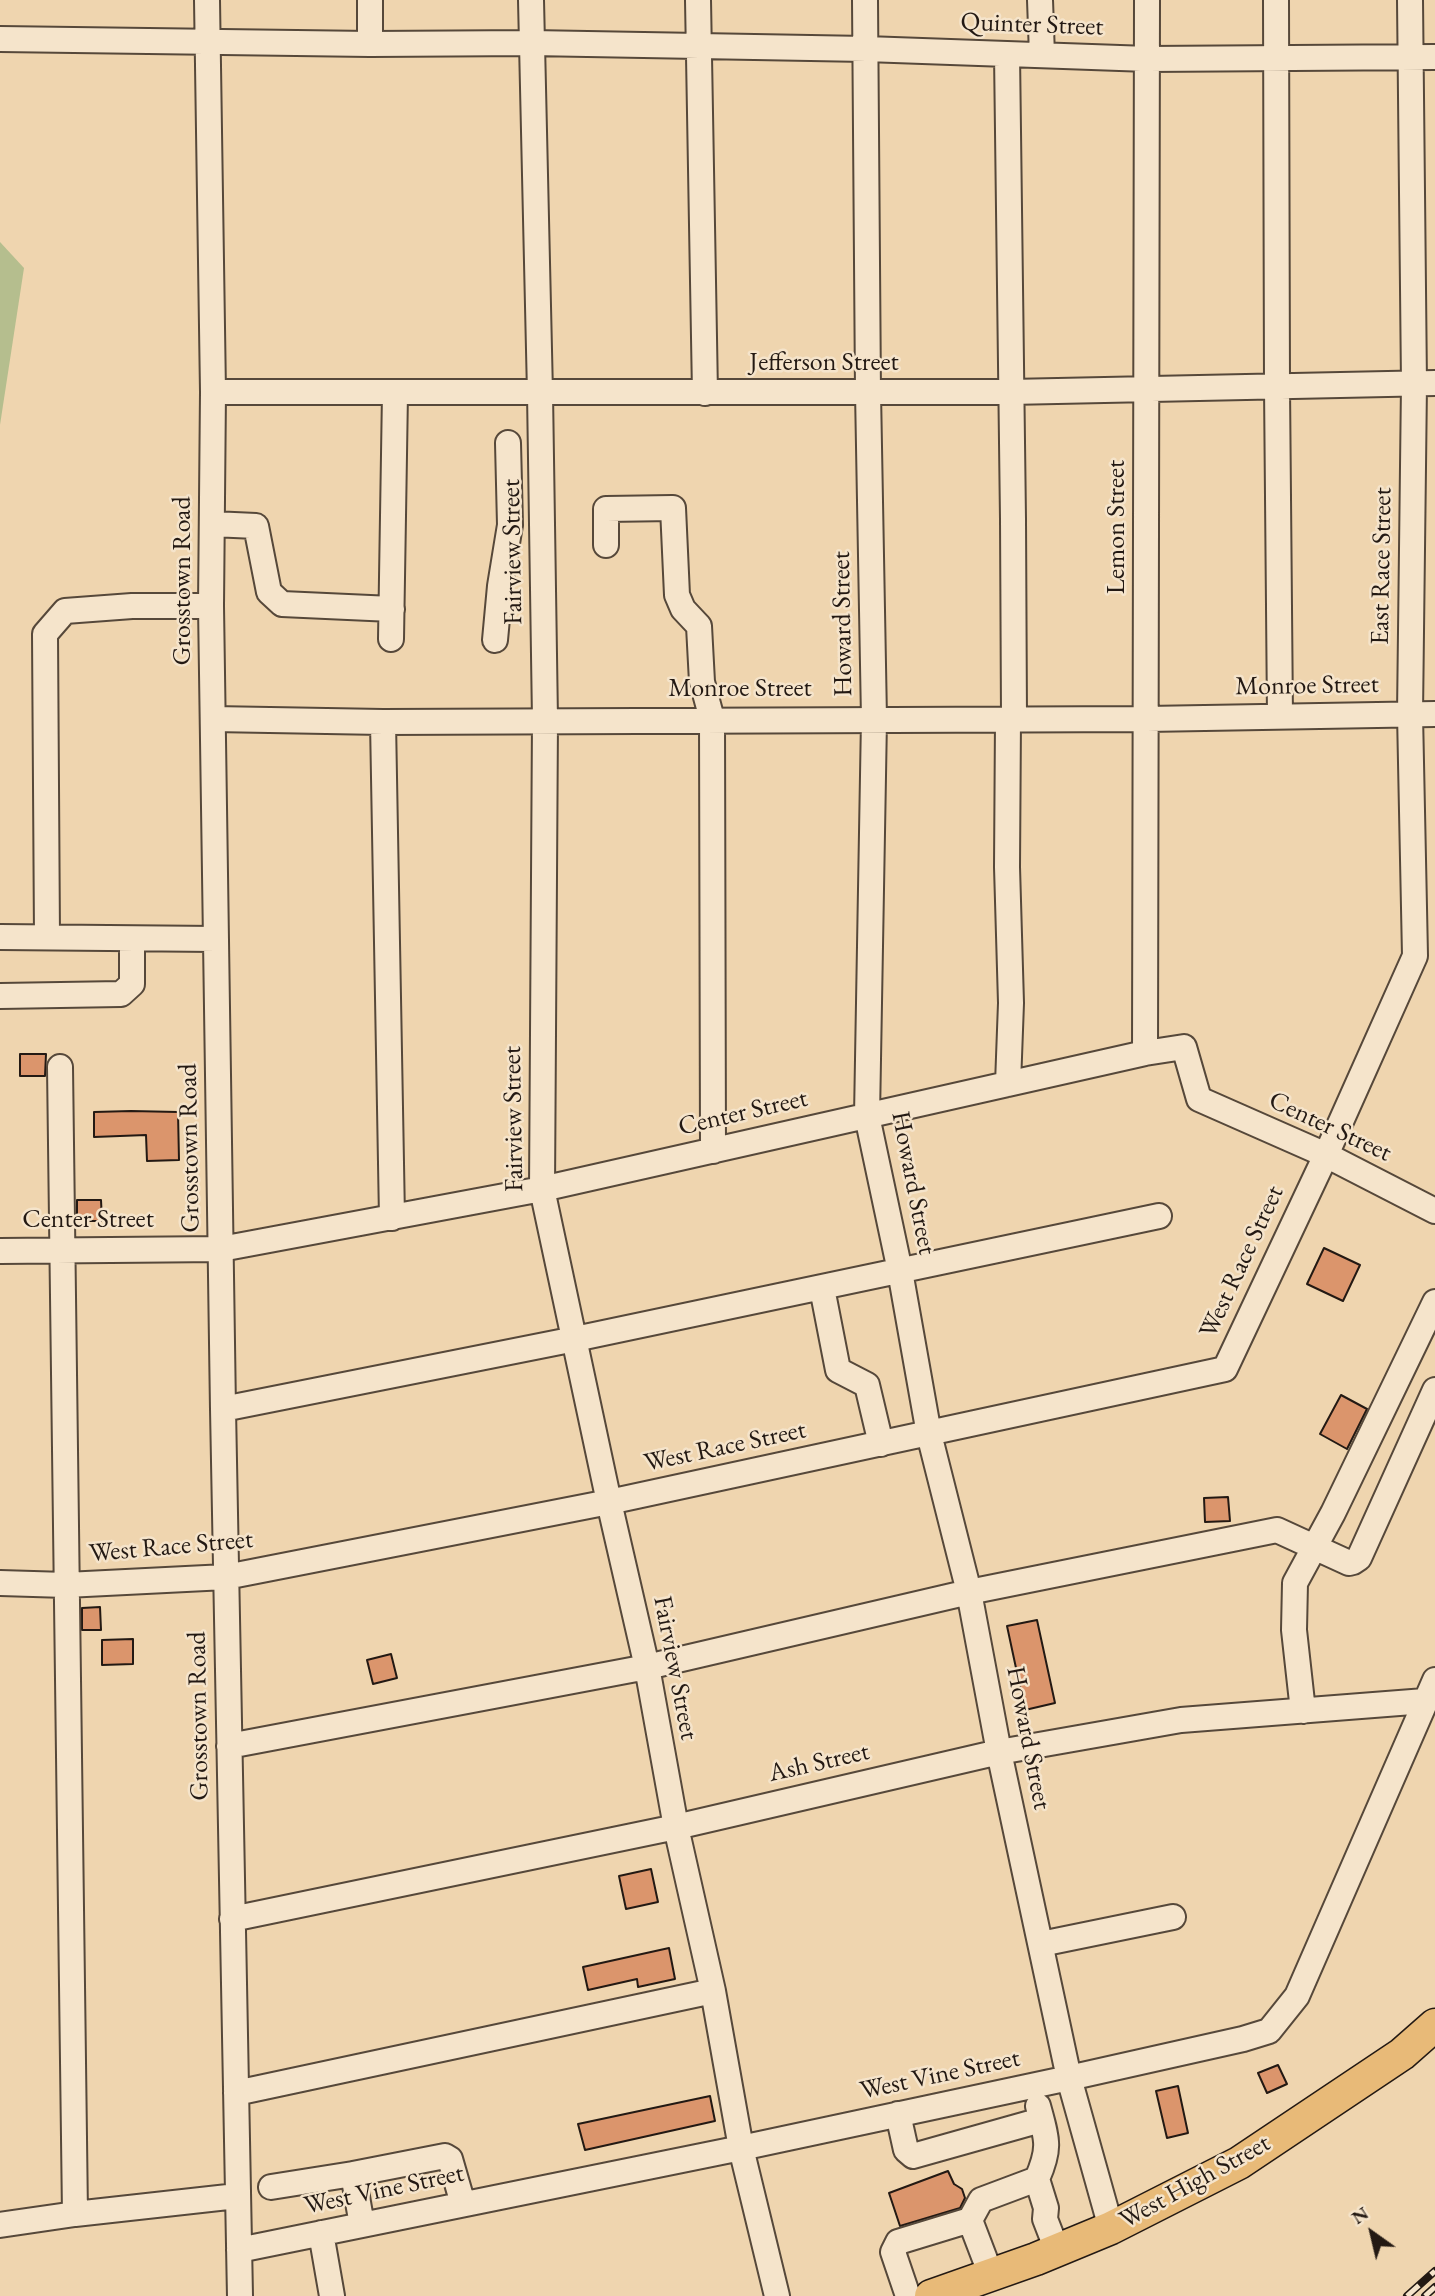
<!DOCTYPE html>
<style>
body{margin:0}
#map{position:relative;width:1435px;height:2296px;overflow:hidden;background:#efd5af;font-family:"EB Garamond",serif}
canvas{display:block}
.north{position:absolute;left:1337px;top:2198px;width:70px;height:70px;-webkit-text-stroke:5px #f5e4cb;paint-order:stroke;rotate:326deg;font-size:19px;font-weight:700;line-height:28px;text-align:center;color:#231913}
.north::after{content:'';display:block;margin:auto;width:24px;height:32px;background:#231913;clip-path:polygon(50% 0,100% 100%,50% 72%,0 100%)}
</style>
<div id="map">
<canvas width="1435" height="2296"></canvas>
<div class="north">N</div>
</div>
<script>
const ctx = document.querySelector('canvas').getContext('2d');
ctx.lineJoin = 'round';
function paint(path, color) { ctx.fillStyle = color; ctx.fill(path, 'evenodd'); }
function strokePath(path, color, width, dash) { ctx.strokeStyle = color; ctx.lineWidth = width; ctx.lineCap = dash ? 'butt' : 'round'; ctx.setLineDash(dash || []); ctx.stroke(path); }
function write(font, color, halo, rows, align = 'center') {
  ctx.font = font + ' "EB Garamond",serif'; ctx.lineWidth = 5; ctx.setLineDash([]); ctx.textBaseline = 'middle'; ctx.strokeStyle = halo; ctx.fillStyle = color; for (const [text, x, y, turn = 0] of rows) {
    ctx.save(); ctx.translate(x, y); ctx.rotate((+turn || 0) * Math.PI / 180); ctx.textAlign = isNaN(turn) ? turn : align; if (halo) ctx.strokeText(text, 0, 0); ctx.fillText(text, 0, 0); ctx.restore();
  }
}
const green = new Path2D(`
 M0,242L24,268L0,425Z`);
const building = new Path2D(`
 M20,1054H46L45,1076H20Z
 M131,1111L178,1112L179,1160L147,1161L146,1135L94,1137V1112Z
 M77,1200H101L102,1221H77Z
 M1324,1248L1360,1265L1343,1301L1307,1284Z
 M1341,1395L1367,1409L1347,1449L1320,1434Z
 M1228,1497L1230,1521L1205,1522L1204,1498Z
 M100,1607L101,1630H82V1608Z
 M1037,1620L1055,1703L1025,1710L1007,1626Z
 M133,1639V1664L102,1665V1640Z
 M391,1654L397,1678L373,1684L367,1660Z
 M651,1869L658,1902L626,1909L619,1876Z
 M669,1948L675,1979L638,1987L637,1979L588,1990L583,1967Z
 M1278,2065L1287,2084L1267,2093L1258,2073Z
 M1178,2086L1188,2133L1167,2138L1156,2091Z
 M710,2096L715,2121L585,2150L578,2124Z
 M948,2171L954,2184L962,2189L965,2198L960,2208L900,2226L889,2193Z`);
const minor = new Path2D(`
 M207,0L213,392L211,606L223,1409L240,2296
 M370,0V44
 M531,0L540,393L545,720L542,1189L609,1502L647,1667L676,1827L713,1991L741,2148L777,2296
 M698,0L705,393
 M865,0L868,392L874,719L867,1116L900,1271L929,1434L969,1592L999,1752L1069,2078L1111,2228
 M1040,0L1042,55
 M1276,0L1277,387L1280,716
 M0,39L370,44L532,43L866,49L1148,59L1435,57
 M1007,54L1013,519L1014,718
 M213,392H1010L1435,383
 M212,524L256,526L269,592L282,604L392,609
 M606,545V509L673,508L677,595L683,609L699,626L702,682L712,719L713,1151
 M391,639L395,393
 M495,640L500,586L510,525L508,443
 M213,719L383,722L1147,719L1435,714
 M1008,719L1007,867L1011,1003L1008,1084
 M383,722L392,1218
 M0,937L216,939
 M47,937L45,634L65,611L132,606H211
 M0,996L121,994L132,984V939
 M1145,1053L1147,0
 M60,1067L75,2214
 M0,1251L221,1249L542,1189L1145,1053L1184,1047L1199,1099L1326,1155L1435,1211
 M822,1288L838,1370L867,1385L881,1444
 M223,1409L575,1339L1159,1216
 M0,1583L66,1585L226,1577L609,1502L1225,1369L1326,1155L1415,956L1410,714L1414,384L1410,0
 M1303,1711L1294,1630L1295,1583L1333,1513L1435,1302
 M229,1746L647,1667L969,1592L1277,1530L1349,1563L1353,1562L1359,1558L1435,1390
 M232,1919L676,1827L999,1752L1181,1720L1425,1701
 M1041,1944L1173,1917
 M236,2093L713,1991
 M898,2114L906,2150L913,2156L1041,2120
 M353,2174L445,2156L450,2159L463,2204
 M1037,2179C1051,2147 1047,2139 1038,2106
 M271,2187L353,2174L362,2225
 M0,2225L75,2214L237,2196
 M321,2233L332,2296
 M239,2250L741,2148L1069,2078L1243,2039L1269,2031L1297,1996L1435,1680
 M991,2275L970,2220L981,2200L1037,2179L1046,2208L1045,2219L1057,2250
 M908,2296L893,2252L898,2242L970,2220`);
const major = new Path2D(`
 M931,2296L1036,2259L1111,2228L1239,2163L1402,2054L1435,2025`);
const rail = new Path2D(`
 M1407,2296L1435,2271
 M1425,2296L1435,2287`);
const streetNames = [
 ["Quinter Street",1032,25,2],
 ["Jefferson Street",824,363],
 ["Lemon Street",1117,527,-90],
 ["Fairview Street",513,552,-91],
 ["East Race Street",1382,566,-89],
 ["Grosstown Road",183,581,-90],
 ["Howard Street",843,624,-91],
 ["Monroe Street",1307,686,-1],
 ["Monroe Street",740,689],
 ["Center Street",743,1113,-13],
 ["Fairview Street",514,1119,-91],
 ["Center Street",1330,1127,25],
 ["Grosstown Road",190,1148,-91],
 ["Howard Street",913,1183,79],
 ["Center Street",88,1220],
 ["West Race Street",1242,1262,-65],
 ["West Race Street",725,1447,-12],
 ["West Race Street",171,1547,-5],
 ["Fairview Street",675,1668,79],
 ["Grosstown Road",199,1716,-91],
 ["Howard Street",1028,1738,79],
 ["Ash Street",819,1763,-13],
 ["West Vine Street",940,2075,-12],
 ["West High Street",1195,2182,-29],
 ["West Vine Street",384,2190,-12]
];
paint(green, '#b5be8e');
paint(building, '#db956c');
strokePath(building, '#231913', 2);
strokePath(minor, '#56483a', 28);
strokePath(major, '#231913', 35);
strokePath(minor, '#f5e4cb', 24);
strokePath(major, '#e8ba78', 32);
strokePath(rail, '#231913', 8);
strokePath(rail, '#f5e4cb', 5, [16]);
write('26px', '#231913', '#f5e4cb', streetNames);
</script>
